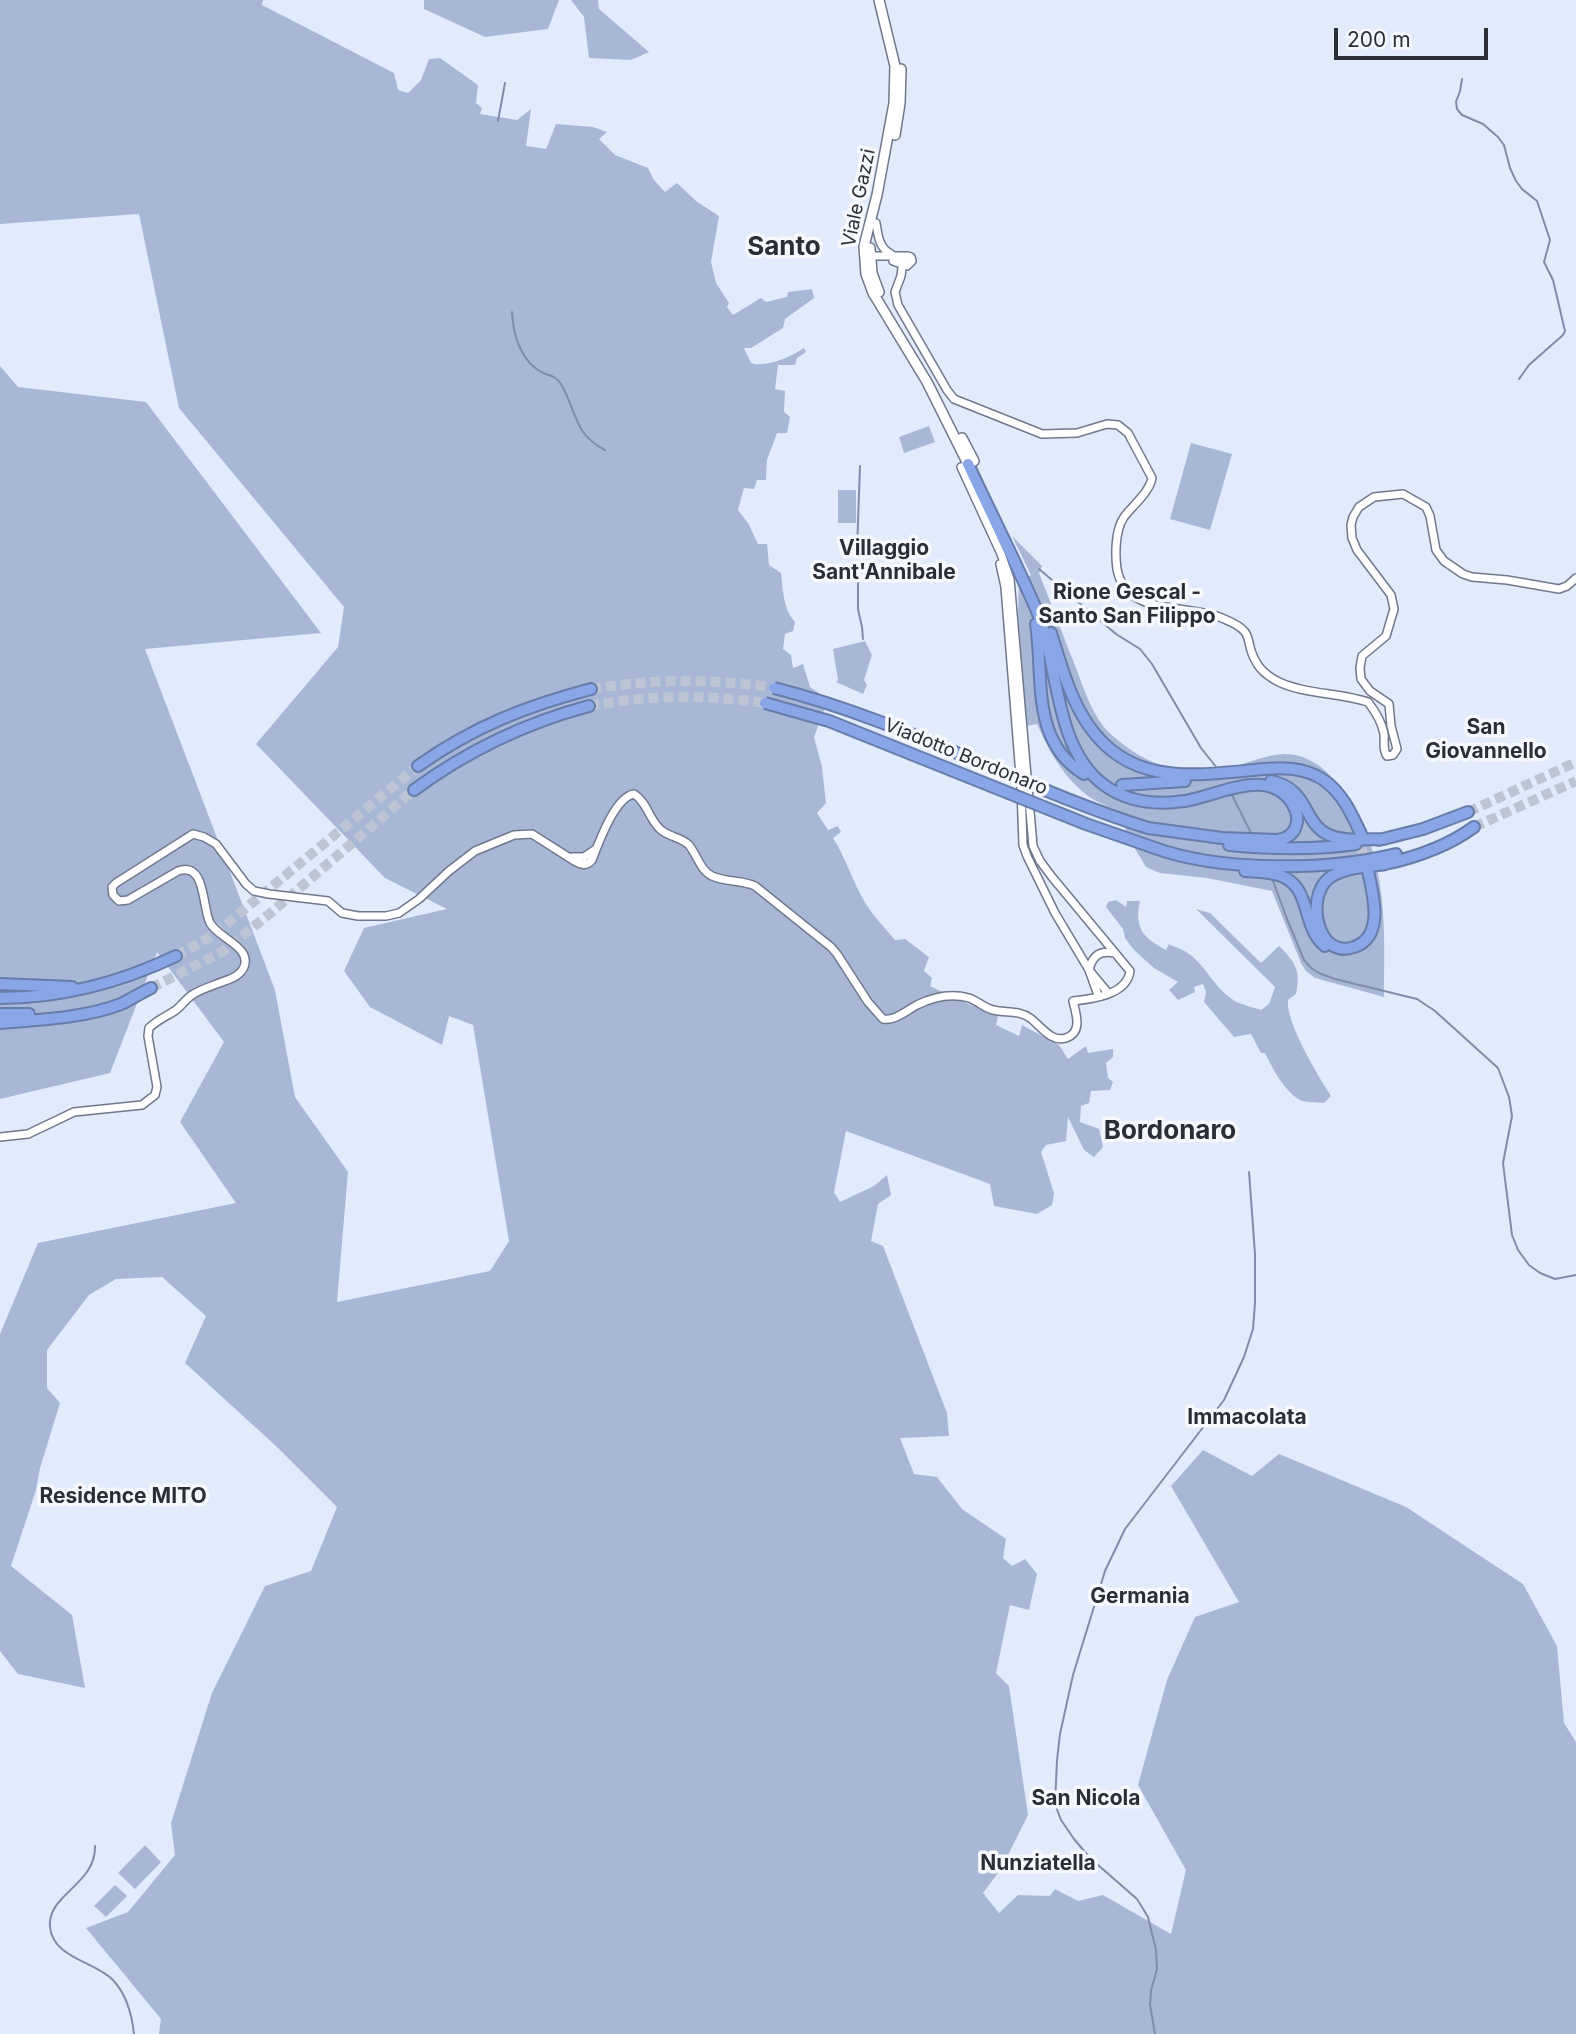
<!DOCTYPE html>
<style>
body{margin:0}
#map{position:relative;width:1576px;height:2034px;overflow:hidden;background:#e2ebfc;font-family:Inter,sans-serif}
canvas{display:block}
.scale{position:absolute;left:1334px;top:28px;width:154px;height:32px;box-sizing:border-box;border:4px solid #2a2e36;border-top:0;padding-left:9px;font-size:21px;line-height:24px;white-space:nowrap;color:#2a2e36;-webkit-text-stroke:5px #f6f8fc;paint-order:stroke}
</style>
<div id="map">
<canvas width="1576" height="2034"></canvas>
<div class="scale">200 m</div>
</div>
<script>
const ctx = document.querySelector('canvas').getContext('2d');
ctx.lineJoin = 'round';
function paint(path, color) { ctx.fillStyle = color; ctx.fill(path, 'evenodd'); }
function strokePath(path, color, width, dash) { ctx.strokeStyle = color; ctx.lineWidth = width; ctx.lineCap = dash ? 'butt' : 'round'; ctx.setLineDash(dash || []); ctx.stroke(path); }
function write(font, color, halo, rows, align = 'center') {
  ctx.font = font + ' Inter,sans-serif'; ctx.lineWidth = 7; ctx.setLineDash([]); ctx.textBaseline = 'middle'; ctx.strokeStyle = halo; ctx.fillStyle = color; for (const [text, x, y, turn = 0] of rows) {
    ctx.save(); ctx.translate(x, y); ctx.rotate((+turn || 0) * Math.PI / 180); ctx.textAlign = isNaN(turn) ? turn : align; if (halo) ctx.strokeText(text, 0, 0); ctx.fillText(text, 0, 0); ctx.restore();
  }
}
const green = new Path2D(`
 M0,0H263L262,5L394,73L398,90L408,93L421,80L429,59L440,58L478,85L476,103L482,108L480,114L517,120L531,109L526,146L546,149L556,124L593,127L607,132L599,139L615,155L648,168L654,180L665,192L677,183L696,201L719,216L711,262L716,283L729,303L727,307L733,315L761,298L766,302L787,297L788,292L812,289L814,298L785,319L783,328L751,348H744L751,363C765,368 791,357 804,348L806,352L797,358L795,365H778L775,389L785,391L784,412L790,417L787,433H777L767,460L766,480H757L754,489L744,488L738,510L748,523L758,544H767L769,565L781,573C783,589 783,609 795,622L793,631L785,634L783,649L791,655L793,668L803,664L810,687L819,693L824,710L814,737L822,767L826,803L817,813L828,830L838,826L841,832L833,838C846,858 853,883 866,904C874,917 885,928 895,940L905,939L929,957L924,971L932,978L930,986L961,1001L998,1016L996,1025L1019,1036L1022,1025L1059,1045L1068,1059L1086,1046L1088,1053L1113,1049V1057L1106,1063L1108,1078L1113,1082L1110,1090L1091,1091L1089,1103L1081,1106L1080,1122L1099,1129L1103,1147L1094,1157L1084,1150L1068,1117L1066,1141L1046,1145L1041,1152L1054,1193L1052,1205L1037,1214L994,1206L990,1184L846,1131L834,1192L840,1202L874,1186L887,1175L891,1195L878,1204L871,1241L883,1246L947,1413L949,1436L900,1438L914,1474L937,1477L962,1509L1006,1539L1003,1558L1012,1566L1025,1559L1037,1574L1029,1610L1010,1605L996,1673L1009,1686L1028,1815L1001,1869L983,1893L999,1913L1018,1895L1050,1896L1055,1889L1078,1901L1103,1895L1171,1934L1186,1870L1138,1785L1167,1680L1195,1617L1239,1602L1171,1486L1203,1450L1252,1476L1279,1454L1406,1507L1523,1584L1557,1646L1564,1723L1576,1742V2034H159L161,2019L86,1928L128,1912L175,1855L171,1823L212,1693L265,1586L311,1571L337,1507L277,1447L185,1363L206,1316L162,1277L116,1279L89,1295L47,1350V1388L60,1403L40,1468L36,1490L11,1566L72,1615L85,1688L18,1674L0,1651V1334L38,1243L236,1203L180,1122L224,1042L157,952L110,1073L0,1099V366L18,387L146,402L321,633L145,649L275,990L295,1097L348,1172L337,1302L490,1271L509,1241L473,1025L449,1016L442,1045L370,1007L344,971L364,928L447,909L385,878L256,744L338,647L344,607L179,408L139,214L0,224Z
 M424,0H559L548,29L485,37L424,9Z
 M571,0H598L599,9L649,52L631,60L589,58L584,17Z
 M929,426L935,442L904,453L899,437Z
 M1191,443L1232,454L1210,530L1170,519Z
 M838,490H856V523H838Z
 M1012,536L1042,566L1039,573C1050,601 1061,630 1072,658C1083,684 1091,718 1114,737C1129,750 1149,763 1169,767C1179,769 1191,768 1201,768C1211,769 1223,769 1233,767C1250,762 1266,755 1284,754C1307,754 1324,767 1338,784C1388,849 1385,918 1384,997L1315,978L1306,971L1301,963L1272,891L1207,878L1160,873L1146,867L1134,847L1117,811C1108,806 1096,802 1088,796C1064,778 1049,751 1037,724L1026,726L1018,612L1019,581L1031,575Z
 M865,641L872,655L864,680L867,685L863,694L836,682L838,680L833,649Z
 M1116,900L1126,907L1127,901H1140C1134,928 1143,938 1166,950L1169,944C1177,948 1187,951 1193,957C1209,971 1216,990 1235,1001C1242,1005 1253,1007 1261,1010L1269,1004L1275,987L1196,909L1210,913L1261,963L1279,946C1296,963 1301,971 1296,994L1288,1000C1285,1021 1318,1076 1331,1096L1324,1103C1317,1102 1306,1103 1300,1100C1284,1091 1273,1069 1265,1053H1261L1251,1034L1234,1037L1204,1002L1206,992L1203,984L1194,987L1195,992L1178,1000L1169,990L1178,982L1154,968L1134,950L1125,938L1123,929L1106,907L1108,902Z
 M145,1845L161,1862L135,1889L118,1873Z
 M115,1885L127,1896L106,1917L94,1906Z`);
const stream = new Path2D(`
 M1462,79L1460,91L1456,102L1457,109L1462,115L1483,124L1498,137L1504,145L1510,168L1516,181L1522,189L1537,201L1550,240L1544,262L1553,280L1565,331L1563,335L1529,365L1519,379
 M498,121L505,83
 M512,312C513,335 521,362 543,373C550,376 556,376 561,384C577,411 573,434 605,450
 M857,550L860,466
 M858,566V609L862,627L863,639
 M1039,569L1116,634L1140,649L1152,664L1201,748L1217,768
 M1231,793L1251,833
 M1272,878L1287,919L1304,960L1311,968L1319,973L1335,979L1417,999L1435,1011L1498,1068L1509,1097L1512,1116L1503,1163L1512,1235L1518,1250L1529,1265L1540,1273L1555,1279L1576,1275
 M95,1846C96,1885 47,1894 50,1927C53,1958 94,1961 113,1980C126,1994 132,2015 134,2034
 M1155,2034L1150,2005L1151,1991L1157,1969L1156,1950L1148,1917L1137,1899L1090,1858L1074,1839L1061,1820L1055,1804L1057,1760L1060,1734L1073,1675L1105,1571L1125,1529L1224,1400L1244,1357L1253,1329L1255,1303V1254L1249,1172`);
const motorwayTunnel = new Path2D(`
 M591,689C652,679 712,678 774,688
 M589,706C648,695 705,694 765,703
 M1468,812L1576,762
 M1474,827L1576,781
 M1357,834L1367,868
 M176,956L212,936L418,766
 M151,988L222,952L267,916L414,790`);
const tertiary = new Path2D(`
 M876,223C878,236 879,248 891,254
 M868,256H907L911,257L912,261L907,266L893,261
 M907,256L903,260L901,276L895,292L898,305L947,390L954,399L1042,434L1077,433L1107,424L1118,425L1128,433L1152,478C1149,493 1133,505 1124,517C1115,530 1115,555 1117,569C1126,618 1189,603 1222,618C1229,621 1240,625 1245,632C1248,636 1249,642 1250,647C1255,665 1263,674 1279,682C1304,694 1342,693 1368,702C1375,711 1382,723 1384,734C1385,743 1382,748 1387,756L1393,755L1397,749L1391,726L1389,704L1370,691L1361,679L1360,668L1362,656L1386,636L1394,609L1391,595L1357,550L1352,538L1351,525L1353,517L1359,507L1374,497L1403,494L1426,507L1430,516L1436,550L1444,561L1463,574L1472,577L1507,580L1559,589L1567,586L1576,578
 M1000,564L1005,587L1021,788L1023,845L1027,856L1055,913L1089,970L1108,993
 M572,857H584L596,849
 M1098,995L1089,970C1092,957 1099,950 1114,953
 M0,1137L28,1134L74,1112L142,1105L155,1095L157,1087L148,1036L149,1028C157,1020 167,1016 176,1010C182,1005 186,999 192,995C201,989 212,986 222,982C230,979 240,976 244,967C252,947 218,938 210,923C202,907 206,861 178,871L128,900L119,901L113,895L112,887L116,883L193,834L204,837L216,844L246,884L254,891L269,894L328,901L342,913L358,916H386L399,913L419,899L449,871L475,851L514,835L532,834L576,862C583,866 588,865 592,860C599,842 615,797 634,794C647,802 649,819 660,829C668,837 681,837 689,845C697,855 700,870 712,876C725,882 742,880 755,886L831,947L837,954L868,1002L883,1019C895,1021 906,1011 917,1005C933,997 951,993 969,998C978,1001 984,1008 993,1010C1006,1013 1019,1010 1030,1018C1040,1025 1051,1043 1066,1038C1083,1032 1076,1014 1073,1001C1092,999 1127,995 1130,971L1052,877L1040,861L1033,846L1010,579L1001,554L961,467`);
const secondary = new Path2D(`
 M879,0L895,66L894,103L877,195L864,246L866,274L873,293L927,382L968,464
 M895,135L900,103L901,69
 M870,248L872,273L879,292
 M962,438L974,461`);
const motorway = new Path2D(`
 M968,464C990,512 1015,560 1036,609C1060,663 1052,746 1104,785C1127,802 1157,805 1185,801C1218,796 1270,765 1293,805C1302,820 1296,838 1277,840L1222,838L1148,828
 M1036,624C1044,677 1030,741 1084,774
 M1051,633C1061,665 1070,699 1089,726C1130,785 1191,776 1254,770C1278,767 1305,766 1325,781C1343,794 1352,815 1361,834
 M418,766C473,727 526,706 591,689
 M1271,781C1310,789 1302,823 1329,835C1345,842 1367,839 1384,839
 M1122,785L1185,781
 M414,790C467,751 525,723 589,706
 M1379,840L1423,829L1468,812
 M1229,845C1271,849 1315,850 1356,844
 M1152,847C1219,872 1326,871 1396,854
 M1245,871C1256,872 1267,872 1278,875C1313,885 1300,926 1325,946
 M1368,871C1373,894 1385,937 1354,947C1318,960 1305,899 1328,879C1342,867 1368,867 1385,864C1417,857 1448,846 1474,827
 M0,984L72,987
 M0,998C63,998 119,983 176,956
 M0,1014H29
 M0,1023C38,1020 85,1018 121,1004C131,999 141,993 151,988`);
const motorwayBridge = new Path2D(`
 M774,688C903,720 1021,788 1148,828
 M765,703L829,721L1086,824L1152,847`);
const streetNames = [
 ["Viale Gazzi",859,198,-78],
 ["Viadotto Bordonaro",966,757,22]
];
const neighbourhoodNames = [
 ["Villaggio",884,549],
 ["Sant'Annibale",884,573],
 ["Rione Gescal -",1127,593],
 ["Santo San Filippo",1127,617],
 ["San",1486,728],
 ["Giovannello",1486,752],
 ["Immacolata",1247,1418],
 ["Residence MITO",123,1497],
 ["Germania",1140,1597],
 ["San Nicola",1086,1799],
 ["Nunziatella",1038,1864]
];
const districtNames = [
 ["Santo",784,247],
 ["Bordonaro",1170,1131]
];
paint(green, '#a9b7d7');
strokePath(stream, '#7f8dab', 2);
strokePath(motorwayTunnel, '#bdc5d4', 10, [10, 5]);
strokePath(tertiary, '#70788b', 10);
strokePath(secondary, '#70788b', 12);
strokePath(motorway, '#687caa', 14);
strokePath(tertiary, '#fff', 7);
strokePath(secondary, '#fff', 9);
strokePath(motorway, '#89a6e9', 10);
strokePath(motorwayBridge, '#687caa', 14, []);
strokePath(motorwayBridge, '#89a6e9', 10);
write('19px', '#2a2e36', '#f6f8fc', streetNames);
write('bold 21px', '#2a2e36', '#f6f8fc', neighbourhoodNames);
write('bold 26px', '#2a2e36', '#f6f8fc', districtNames);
</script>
